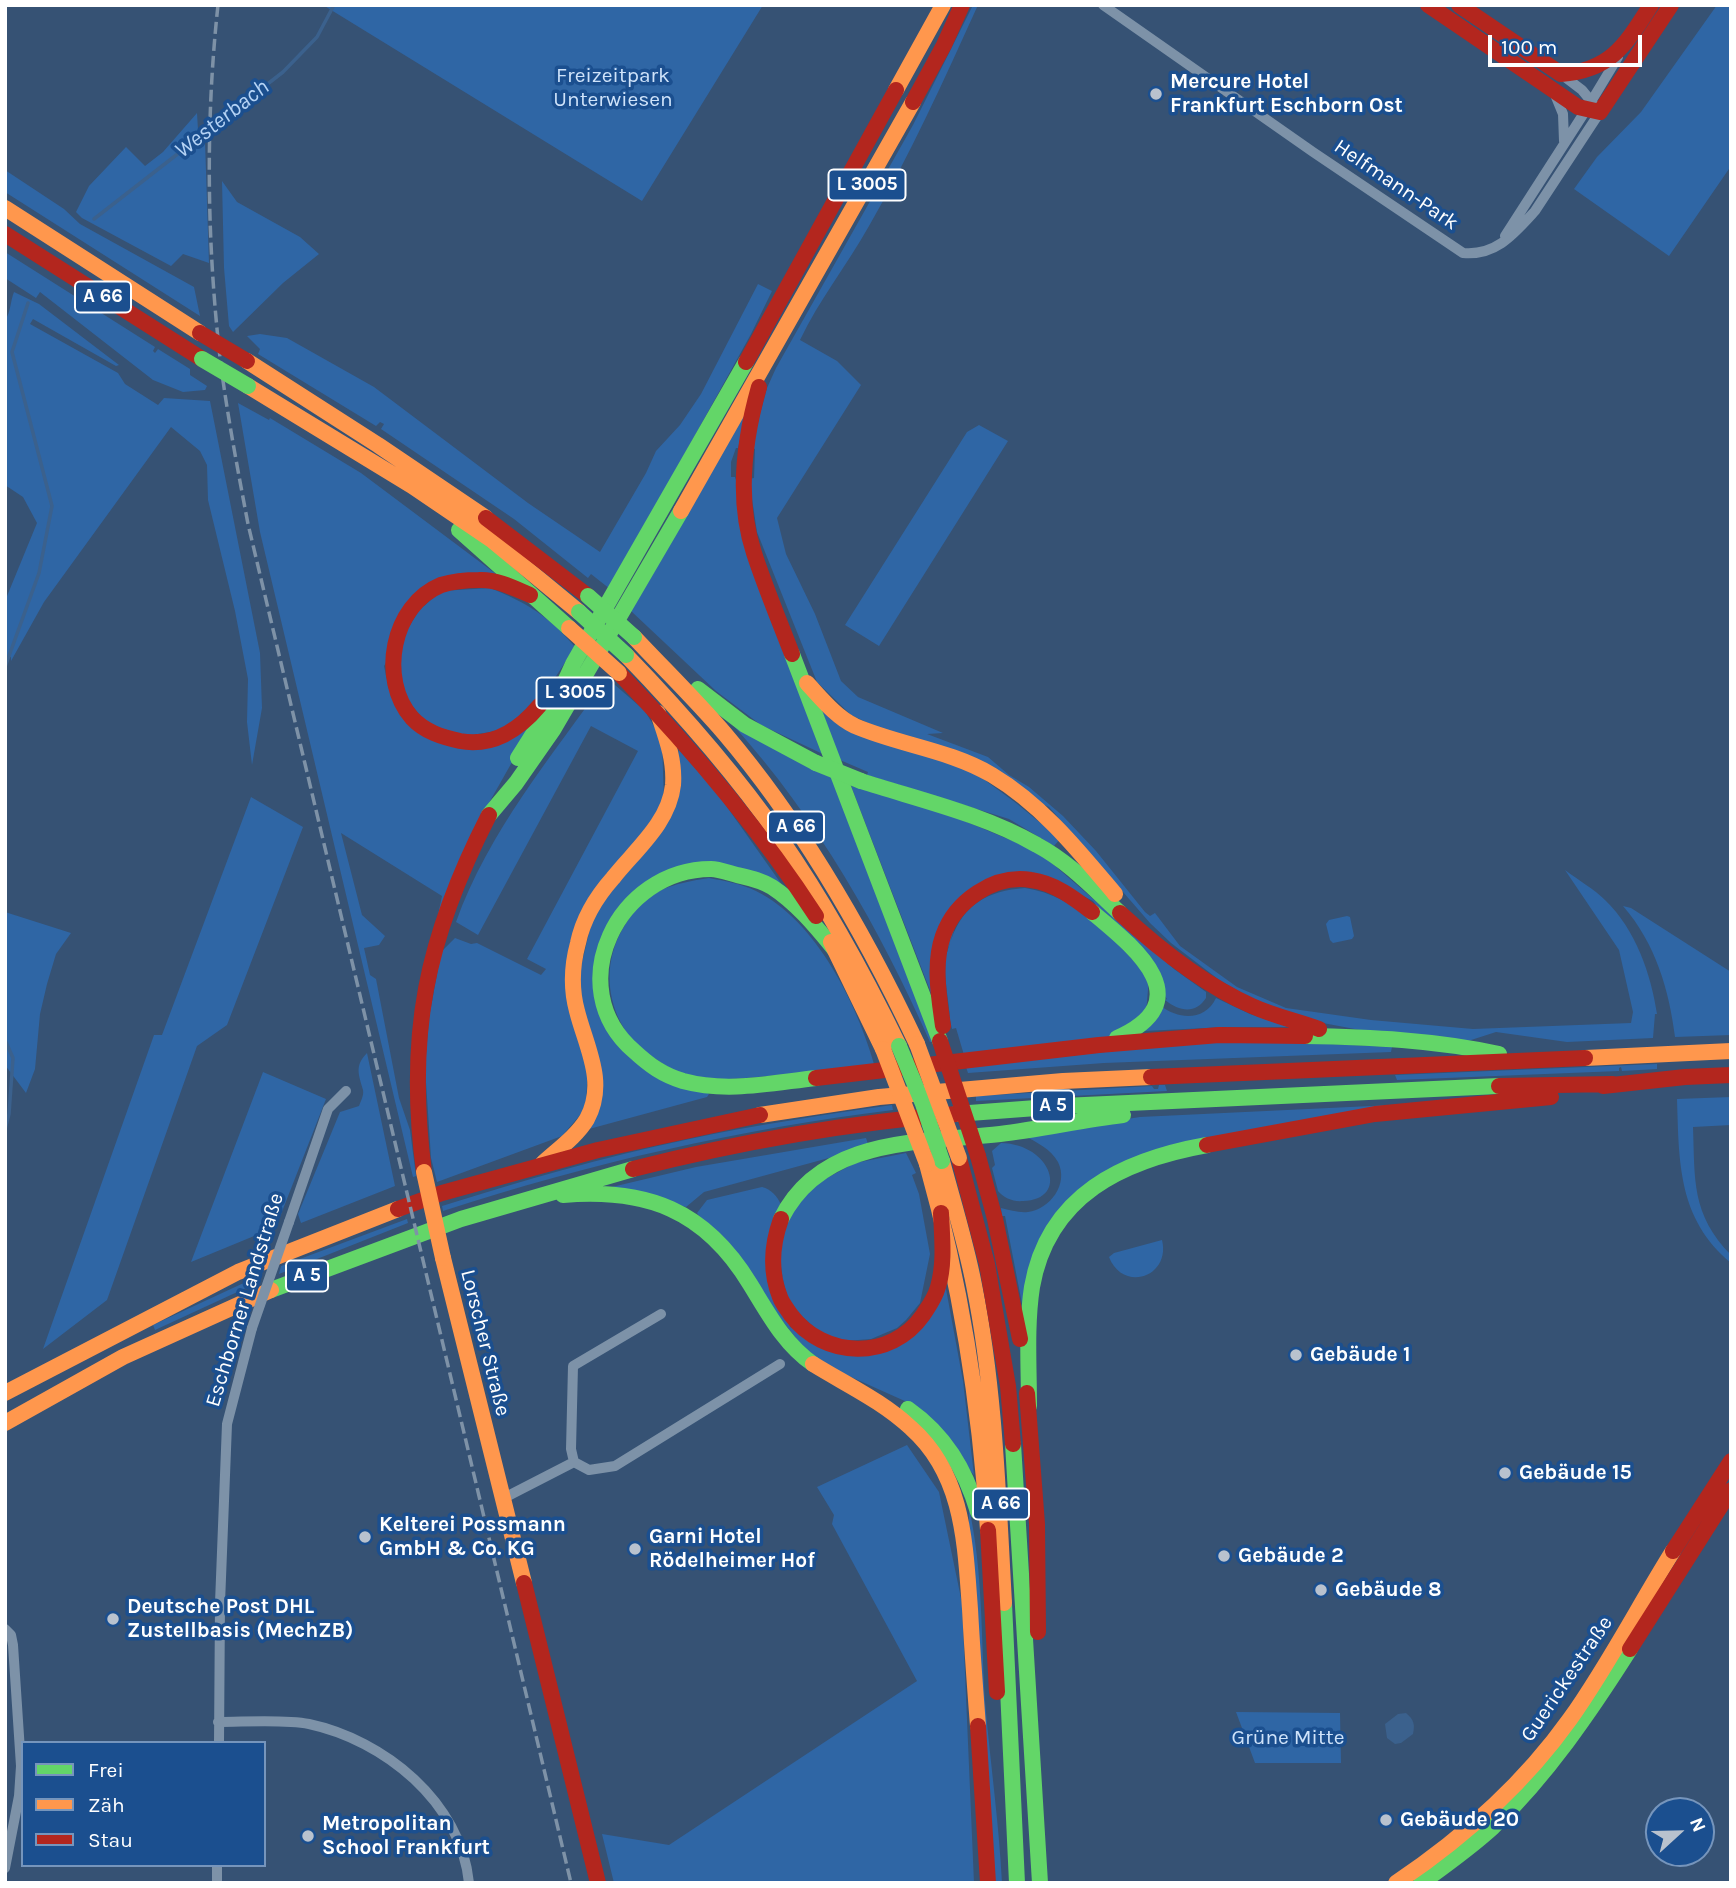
<!DOCTYPE html>
<meta charset="utf-8">
<style>
body{margin:0}
#map{position:relative;width:1736px;height:1888px;overflow:hidden;background:#365274;font-family:Karla,sans-serif}
canvas{display:block}
.frame{position:absolute;inset:0;border:7px solid #fff;pointer-events:none}
.legend{position:absolute;left:21px;top:1741px;width:245px;height:126px;box-sizing:border-box;background:#1b4f8f;border:2px solid #7695bc;margin:0;padding:9px 12px;list-style:none;font-size:21px;color:#fff}
.legend li{display:flex;align-items:center;gap:14px;height:35px}
.legend b{width:35px;border:2px solid #7695bc}
.north{position:absolute;left:1645px;top:1797px;width:70px;height:70px;box-sizing:border-box;background:#1b4f8f;border:2px solid #7695bc;border-radius:50%;rotate:68deg;font-size:19px;font-weight:700;line-height:28px;text-align:center;color:#fff}
.north::after{content:'';display:block;margin:auto;width:24px;height:32px;background:#b9c2ce;clip-path:polygon(50% 0,100% 100%,50% 72%,0 100%)}
.scale{position:absolute;left:1488px;top:35px;width:154px;height:32px;box-sizing:border-box;border:4px solid #fff;border-top:0;padding-left:9px;font-size:21px;line-height:24px;white-space:nowrap;color:#fff;-webkit-text-stroke:5px #1b4f8f;paint-order:stroke}
</style>
<div id="map">
<canvas width="1736" height="1888"></canvas>
<div class="frame"></div>
<ul class="legend">
<li><b style="height:9px;background:#63d668"></b>Frei</li>
<li><b style="height:9px;background:#ff974d"></b>Zäh</li>
<li><b style="height:9px;background:#b3261e"></b>Stau</li>
</ul>
<div class="north">N</div>
<div class="scale">100 m</div>
</div>
<script>
const ctx = document.querySelector('canvas').getContext('2d');
ctx.lineJoin = 'round';
function paint(path, color) { ctx.fillStyle = color; ctx.fill(path, 'evenodd'); }
function strokePath(path, color, width, dash) { ctx.strokeStyle = color; ctx.lineWidth = width; ctx.lineCap = dash ? 'butt' : 'round'; ctx.setLineDash(dash || []); ctx.stroke(path); }
function write(font, color, halo, rows, align = 'center') {
  ctx.font = font + ' Karla,sans-serif'; ctx.lineWidth = 7; ctx.setLineDash([]); ctx.textBaseline = 'middle'; ctx.strokeStyle = halo; ctx.fillStyle = color; for (const [text, x, y, turn = 0] of rows) {
    ctx.save(); ctx.translate(x, y); ctx.rotate((+turn || 0) * Math.PI / 180); ctx.textAlign = isNaN(turn) ? turn : align; if (halo) ctx.strokeText(text, 0, 0); ctx.fillText(text, 0, 0); ctx.restore();
  }
}
const green = new Path2D(`
 M323,5H763L642,201Z
 M973,5H978C944,80 910,155 869,226C847,265 819,300 800,340L837,361L861,385L777,518L786,554L815,614L841,681L858,697L943,733L927,734L988,757L1009,775L1029,787L1063,816L1096,851L1145,912L1150,916L1155,913L1180,946L1237,987L1286,1008L1371,1020L1473,1029L1631,1023L1633,1012L1619,950L1565,870C1578,880 1594,889 1605,900C1636,930 1651,974 1657,1014H1655L1653,1038L1567,1042L1496,1032L1468,1041L1381,1034L1323,1023L1258,1003L1218,979L1171,943L1150,923L1049,807L851,715L817,682L757,532L749,479L754,478L755,449L751,448L767,388L776,368L913,125Z
 M1717,5H1731V166L1669,256L1574,189L1597,157L1641,112Z
 M197,113L198,130L205,141L209,263L183,254L171,266L82,218L76,212L89,186L126,147L145,166L163,152Z
 M5,170L64,209L80,224L194,287L200,316L5,192Z
 M222,181L237,202L300,237L319,254L283,283L233,332L229,326L224,268Z
 M5,252L155,347L153,351L155,353L158,349L190,369V375L207,386L205,390L183,392L153,380L40,292L36,298L5,278Z
 M758,284L772,291L751,334L610,589L591,574L588,578L514,519L381,429L384,424L380,422L376,426L258,354L260,349L247,336L260,334L287,338L374,387L528,503L600,552L646,473L656,451L680,425L701,394Z
 M14,292L39,304L119,365L116,366L33,319L30,324L118,373L125,384L158,405L164,398L210,401L260,653L262,708L252,765L247,722L248,679L235,611L208,500L207,465L200,451L171,427L44,602L11,661V657L5,656V601L37,523L23,497L5,485V320C11,312 10,302 14,292Z
 M750,398L738,448H736L731,462V477H735L825,755L761,725L716,691L631,611Z
 M238,403L269,420L270,418L361,473L496,574L439,579L384,666L389,689L435,741L533,725L481,817L438,915L442,896L341,833L362,915L385,936L379,945L364,948L370,975L376,979L399,1098L410,1130L416,1176L413,1177L260,532Z
 M979,425L1008,441L879,646L845,625L967,432Z
 M490,588C527,603 549,616 575,647C559,671 543,700 520,719C498,738 453,741 429,724C418,716 402,693 398,680C395,667 404,637 406,622L441,591Z
 M607,678L645,711L662,740L664,802L573,933L588,1059L586,1108L562,1136L437,1182L431,1158L425,1067L429,1018L441,952L455,938L471,944L477,943L541,975L546,969L527,959L638,751L591,726L478,935L456,922C488,832 552,756 607,678Z
 M819,703L978,775L1016,803L1060,839L1054,846L1009,819L867,775L868,772L840,760Z
 M733,725L835,779L935,1042H930C880,929 817,818 733,725Z
 M679,750L715,790L792,899L707,862L613,915L604,1025L709,1094L707,1097L589,1129L595,1112L578,979L594,912L652,844Z
 M851,786L931,807L1039,852L1174,969L1206,992V998C1195,1015 1179,1011 1165,1000L1167,999L1093,901L1048,878L964,897L933,998Z
 M251,797L303,827L227,1025L197,1046L107,1300L43,1349L154,1035H162Z
 M709,878C725,881 742,884 756,891C817,921 858,1006 875,1067C843,1070 811,1072 779,1075C749,1078 718,1082 689,1075C621,1059 588,983 625,925C630,918 634,908 640,903C661,886 684,882 709,878Z
 M1025,888C1078,896 1115,940 1149,978L1146,1013L1109,1037L964,1055L956,1028L952,1029L950,1020C949,1000 943,976 946,956C946,951 949,945 951,940C964,904 987,891 1025,888Z
 M1623,906L1631,908L1731,972V1035L1675,1037C1669,990 1656,944 1623,906Z
 M5,912L71,933L56,954L47,984L40,1014L35,1069L26,1093L5,1065Z
 M1347,916L1350,917L1354,936L1352,939L1333,943L1330,940L1326,924L1329,920Z
 M1216,998L1250,1014L1289,1027H1227L1144,1031L1161,1006C1179,1020 1205,1021 1216,998Z
 M1225,1039L1392,1047L1391,1052L1104,1063L968,1073L966,1067Z
 M367,1053L395,1186L301,1223L298,1214L340,1112L359,1106C361,1101 364,1095 363,1090C359,1075 354,1066 367,1053Z
 M1657,1064V1069L1622,1071L1621,1067L1619,1068V1071L1397,1080L1395,1075Z
 M263,1072L326,1099L276,1227L191,1262Z
 M1159,1085H1165L1167,1091L976,1101V1096L1152,1086L1154,1089H1158Z
 M1731,1097V1125L1693,1127C1695,1180 1691,1214 1731,1255V1263C1678,1219 1679,1163 1677,1099Z
 M892,1105L893,1110C740,1129 590,1163 443,1211L442,1206C522,1181 603,1157 685,1140C754,1125 823,1115 892,1105Z
 M1392,1105L1167,1148L1069,1203L1024,1314L1005,1216H1002L1001,1208C1010,1210 1019,1213 1028,1212C1050,1209 1069,1184 1058,1162C1051,1149 1036,1142 1023,1135L1140,1117Z
 M866,1138L869,1147L704,1192L686,1207L612,1187L696,1167Z
 M1001,1143C1052,1144 1070,1200 1023,1201C1013,1202 1004,1198 998,1191L992,1168L995,1165L992,1151Z
 M906,1153L916,1173L912,1175L919,1194L930,1254L920,1303L906,1320L897,1328L871,1339L845,1341L822,1334L789,1305L779,1263L782,1236L793,1209L812,1186L855,1163Z
 M762,1187C771,1189 778,1197 781,1205L774,1220L790,1327L884,1350L944,1278L963,1381L974,1475L907,1402L840,1372L807,1352L697,1213L707,1200Z
 M407,1219L408,1223L279,1274L281,1266Z
 M1162,1240C1171,1277 1123,1293 1109,1257L1114,1253Z
 M261,1275L259,1282L155,1330L153,1325Z
 M907,1445L939,1492L962,1603L974,1883H614L602,1834L669,1845L917,1681L832,1524L834,1515L817,1487Z
 M969,1508C983,1571 981,1636 985,1701C990,1761 999,1822 1002,1883H995L969,1536Z
 M1236,1712L1340,1713L1341,1763H1255Z`);
const water = new Path2D(`
 M1406,1713C1414,1720 1415,1724 1413,1734L1401,1743L1395,1744L1387,1738L1385,1724L1398,1714Z`);
const stream = new Path2D(`
 M94,219L283,72L317,37L334,5
 M5,667L39,573L52,506L12,352L28,303
 M5,1040L13,1058L9,1114L5,1129`);
const street = new Path2D(`
 M1103,5L1313,152L1463,253C1496,256 1514,234 1535,211L1600,112L1582,90L1561,74
 M1554,92L1563,114L1564,141
 M1505,236L1586,110L1618,57
 M289,1222L328,1109L346,1091
 M574,1462L571,1449L573,1366L661,1314
 M502,1499L574,1462L589,1470L615,1466L780,1364
 M5,1629L11,1635L13,1645L21,1766L19,1796L5,1868
 M218,1722C245,1722 284,1719 309,1724C384,1740 461,1802 469,1883
 M219,1743L220,1603L227,1424L252,1328
 M217,1865V1883`);
const fast = new Path2D(`
 M459,530L569,628
 M792,654L940,1041
 M698,689L745,725L816,763
 M518,758L562,688L573,664L746,362
 M861,781C920,800 983,814 1037,845C1069,862 1094,889 1120,913
 M489,815L516,783L553,730L681,511
 M1092,912C1134,947 1202,1000 1117,1038
 M1305,1036C1369,1037 1436,1040 1499,1054
 M816,1078C771,1083 727,1093 683,1081C663,1075 649,1065 634,1051C560,987 618,869 711,869C719,869 729,873 737,875C750,878 761,880 772,887C798,904 817,928 836,951
 M956,1114L1063,1106L1499,1086
 M563,1195C647,1188 705,1210 750,1284C768,1313 784,1344 813,1364
 M781,1219C822,1136 923,1143 1000,1134C1041,1129 1082,1120 1123,1115
 M271,1290L461,1219L633,1169
 M1029,1406C1029,1367 1026,1326 1032,1287C1048,1195 1123,1160 1207,1145
 M908,1409C945,1435 965,1469 978,1512
 M1013,1444L1040,1883
 M1004,1603L1017,1883
 M1421,1883C1446,1865 1470,1848 1493,1827C1547,1775 1590,1712 1630,1649`);
const slow = new Path2D(`
 M896,90L943,5
 M5,208L200,333
 M247,361L378,445L486,518
 M248,386L412,486L493,541L579,612
 M681,511L913,102
 M634,637C664,669 696,700 725,734C804,827 865,934 917,1044
 M626,655C682,713 734,772 780,838C826,904 864,974 899,1046
 M807,683C821,698 836,717 855,726C899,745 950,750 992,775C1042,805 1078,850 1115,894
 M831,942L883,1049
 M1585,1058L1731,1051
 M760,1115L879,1097L1063,1081L1151,1077
 M942,1161C953,1202 966,1243 974,1285C995,1389 998,1496 1004,1603
 M542,1164C557,1150 576,1137 587,1119C607,1082 586,1047 577,1011C571,989 572,965 578,943C583,919 597,896 613,878C635,850 669,823 673,785C675,760 666,737 658,713
 M927,1164C961,1285 980,1405 988,1530
 M443,1258L524,1583
 M813,1364C847,1385 882,1401 911,1428C964,1475 965,1544 970,1609C972,1648 975,1687 978,1726
 M5,1393L238,1272L398,1209
 M5,1423L123,1357L271,1290
 M1396,1883C1463,1838 1523,1785 1570,1719C1608,1666 1638,1607 1673,1551`);
const jam = new Path2D(`
 M1428,5L1578,107L1600,112L1671,5
 M1459,5L1561,74C1611,71 1626,44 1651,5
 M913,102L944,45L962,5
 M5,234L202,359
 M746,362L896,90
 M759,387C744,440 736,499 754,553C765,587 779,620 792,654
 M486,518L588,596
 M530,595C514,588 496,579 479,580C468,580 451,582 441,585C392,605 378,679 412,718C425,732 442,737 460,741C492,747 519,730 539,706
 M619,673C692,749 759,828 816,916
 M1120,913C1159,949 1204,985 1252,1006C1274,1016 1297,1021 1319,1029
 M943,1026C939,997 933,964 943,936C955,901 994,874 1031,880C1054,883 1074,898 1092,912
 M1151,1077L1585,1058
 M816,1078L1099,1045L1219,1035L1305,1036
 M1499,1086L1613,1084
 M1603,1086L1685,1077L1731,1075
 M1207,1145L1375,1114L1551,1097
 M978,1156L995,1219L1020,1339
 M959,1158L987,1264L1008,1386L1013,1444
 M633,1169C739,1142 847,1123 956,1114
 M424,1172C406,1035 426,938 489,815
 M398,1209L442,1193L598,1150L760,1115
 M781,1219C772,1244 770,1272 780,1297C782,1303 787,1309 791,1315C824,1359 891,1361 923,1315C929,1306 935,1298 938,1287C945,1263 942,1238 941,1213
 M1027,1393L1037,1524L1038,1632
 M988,1530L997,1692
 M1673,1551L1731,1461
 M524,1583L598,1883
 M1630,1649L1731,1490
 M978,1726L988,1883`);
const rail = new Path2D(`
 M218,5C205,124 207,248 221,366C228,419 238,471 248,524L571,1883`);
const streetBridge = new Path2D(`
 M252,1328L289,1222`);
const fastBridge = new Path2D(`
 M202,359L248,386
 M588,596L634,637
 M579,612L626,655
 M816,763L861,781
 M899,1046L923,1104L942,1161`);
const slowBridge = new Path2D(`
 M569,628L619,673
 M917,1044L959,1158
 M883,1049L927,1164
 M424,1172L443,1258`);
const jamBridge = new Path2D(`
 M200,333L247,361
 M940,1041L978,1156`);
const markers = [
 [1156,94,7,"#b9c2ce"],
 [1296,1355,7,"#b9c2ce"],
 [1505,1473,7,"#b9c2ce"],
 [365,1537,7,"#b9c2ce"],
 [635,1549,7,"#b9c2ce"],
 [1224,1556,7,"#b9c2ce"],
 [1321,1590,7,"#b9c2ce"],
 [113,1619,7,"#b9c2ce"],
 [1386,1820,7,"#b9c2ce"],
 [308,1836,7,"#b9c2ce"]
];
const shields = [
 [867,185,77],
 [103,297,56],
 [575,693,77],
 [796,827,56],
 [1053,1106,42],
 [307,1276,42],
 [1001,1504,56]
];
const shieldNames = [
 ["L 3005",867,185],
 ["A 66",103,297],
 ["L 3005",575,693],
 ["A 66",796,827],
 ["A 5",1053,1106],
 ["A 5",307,1276],
 ["A 66",1001,1504]
];
const parkNames = [
 ["Freizeitpark",613,76],
 ["Unterwiesen",613,100],
 ["Grüne Mitte",1288,1738]
];
const poiNames = [
 ["Mercure Hotel",1170,82],
 ["Frankfurt Eschborn Ost",1170,106],
 ["Gebäude 1",1310,1355],
 ["Gebäude 15",1519,1473],
 ["Kelterei Possmann",379,1525],
 ["GmbH & Co. KG",379,1549],
 ["Garni Hotel",649,1537],
 ["Rödelheimer Hof",649,1561],
 ["Gebäude 2",1238,1556],
 ["Gebäude 8",1335,1590],
 ["Deutsche Post DHL",127,1607],
 ["Zustellbasis (MechZB)",127,1631],
 ["Gebäude 20",1400,1820],
 ["Metropolitan",322,1824],
 ["School Frankfurt",322,1848]
];
const streetNames = [
 ["Helfmann-Park",1396,185,34],
 ["Eschborner Landstraße",245,1300,-73],
 ["Lorscher Straße",485,1343,76],
 ["Guerickestraße",1567,1679,-56]
];
const waterNames = [
 ["Westerbach",222,119,-38]
];
paint(green, '#2f66a5');
paint(water, '#3b618d');
strokePath(stream, '#3b618d', 3.5);
strokePath(street, '#7d92a8', 10);
strokePath(fast, '#63d668', 16);
strokePath(slow, '#ff974d', 16);
strokePath(jam, '#b3261e', 16);
strokePath(rail, '#7e92a7', 3.5, [12, 5]);
strokePath(streetBridge, '#7d92a8', 10);
strokePath(fastBridge, '#63d668', 16);
strokePath(slowBridge, '#ff974d', 16);
strokePath(jamBridge, '#b3261e', 16);
for (const [x, y, r, color] of markers) { const dot = new Path2D(); dot.arc(x, y, r, 0, 2 * Math.PI); ctx.fillStyle = color; ctx.fill(dot); strokePath(dot, '#1b4f8f', 2.5); }
for (const [x, y, w] of shields) { const box = new Path2D(); box.roundRect(x - w / 2, y - 15.5, w, 31, 5); ctx.fillStyle = '#1b4f8f'; ctx.fill(box); strokePath(box, '#fff', 2); }
write('bold 19px', '#fff', null, shieldNames);
write('21px', '#cfe3fa', '#1b4f8f', parkNames);
write('bold 21px', '#fff', '#1b4f8f', poiNames, 'left');
write('21px', '#fff', '#1b4f8f', streetNames);
write('italic 23px', '#b5d3f5', '#1b4f8f', waterNames);
</script>
